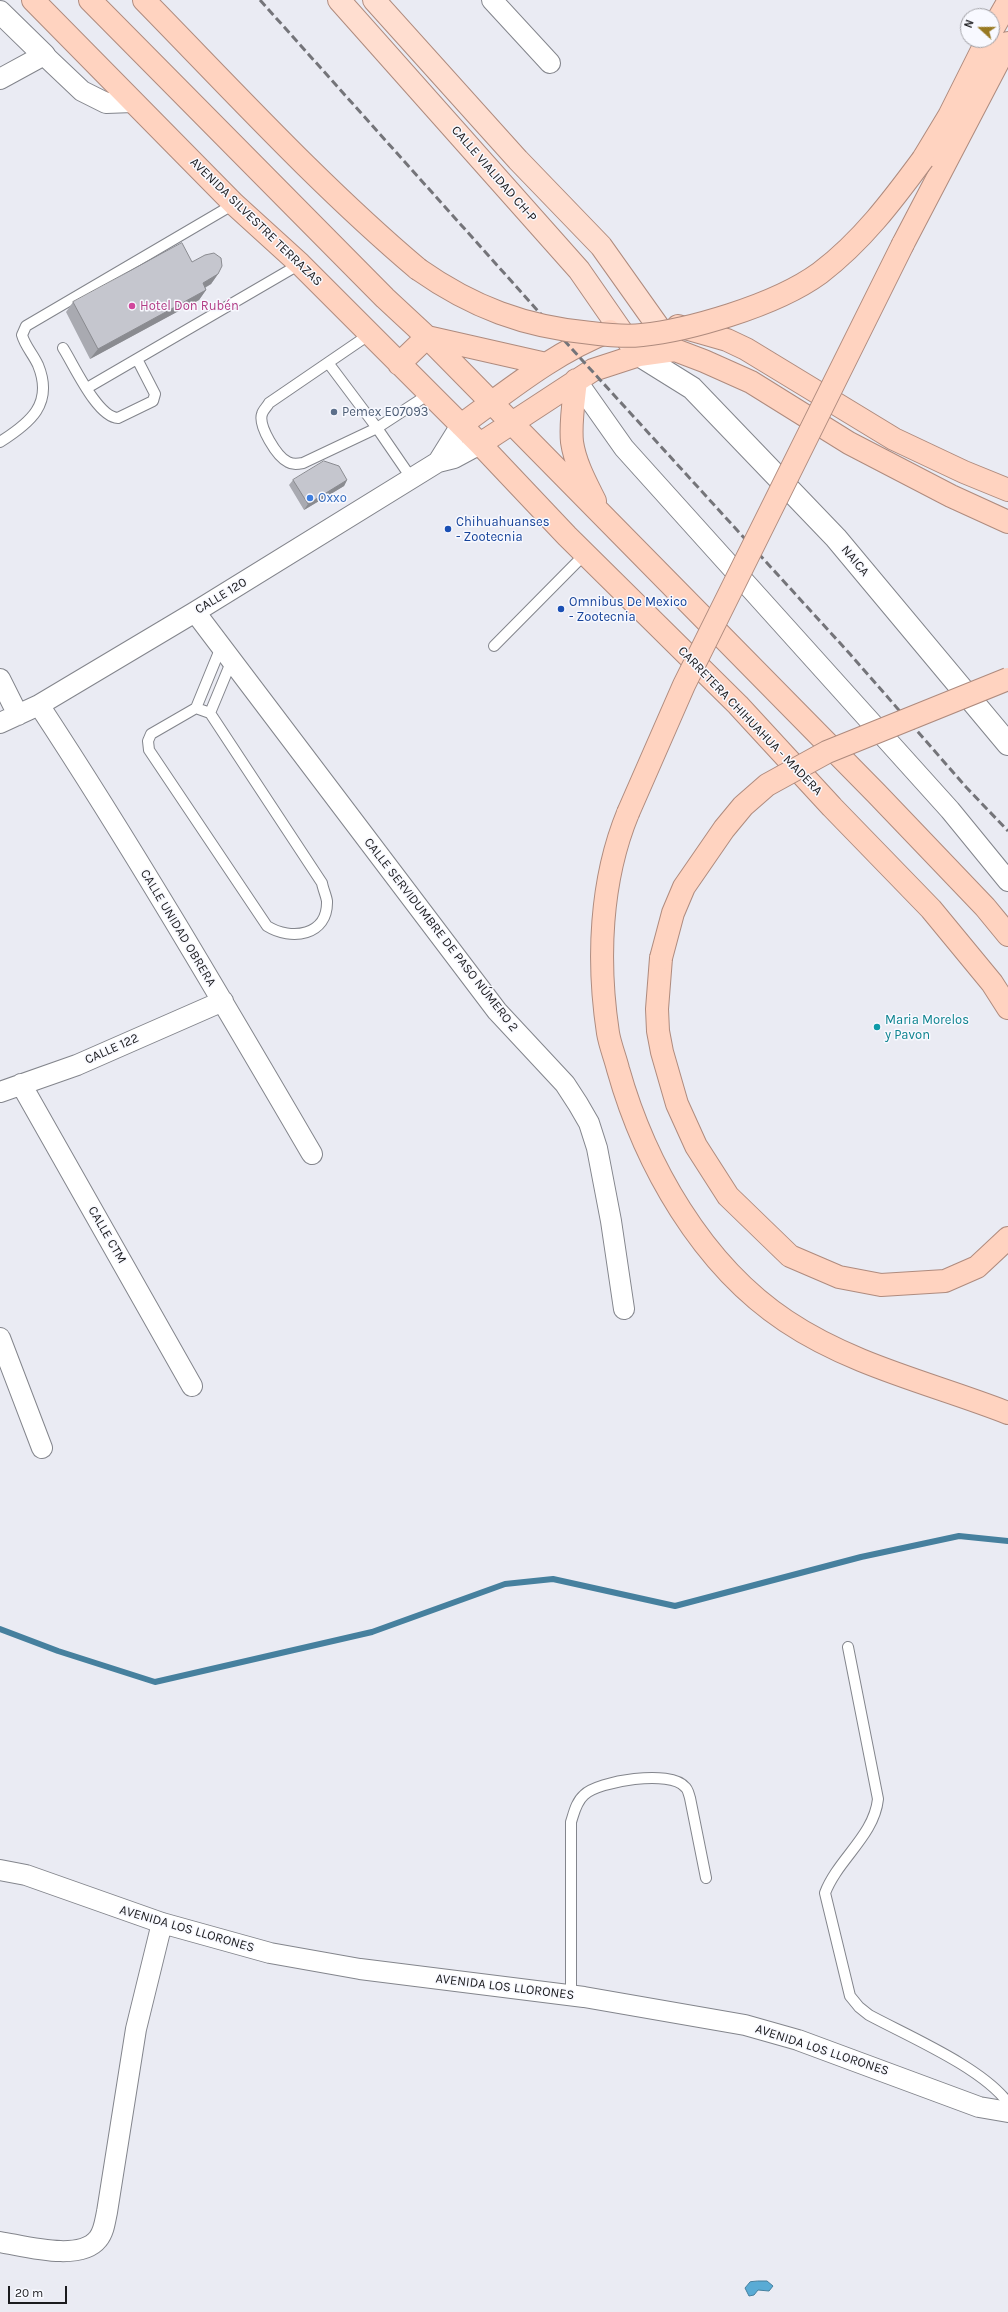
<!DOCTYPE html>
<meta charset="utf-8">
<style>
body{margin:0}
#map{position:relative;width:1008px;height:2312px;overflow:hidden;background:#eaebf3;font-family:Karla,sans-serif}
canvas{display:block}
.north{position:absolute;left:960px;top:8px;width:40px;height:40px;box-sizing:border-box;background:#f8f9ff;border:1px solid #a0a0a5;border-radius:50%;rotate:291deg;font-size:11px;font-weight:700;line-height:16px;text-align:center;color:#1b1b1e}
.north::after{content:'';display:block;margin:auto;width:14px;height:18px;background:#987922;clip-path:polygon(50% 0,100% 100%,50% 72%,0 100%)}
.scale{position:absolute;left:8px;top:2286px;width:59px;height:18px;box-sizing:border-box;border:2px solid #1b1b1e;border-top:0;padding-left:5px;font-size:12px;line-height:14px;white-space:nowrap;color:#1b1b1e;-webkit-text-stroke:3px #f8f9ff;paint-order:stroke}
</style>
<div id="map">
<canvas width="1008" height="2312"></canvas>
<div class="north">N</div>
<div class="scale">20 m</div>
</div>
<script>
const ctx = document.querySelector('canvas').getContext('2d');
ctx.lineJoin = 'round';
function paint(path, color) { ctx.fillStyle = color; ctx.fill(path, 'evenodd'); }
function strokePath(path, color, width, dash) { ctx.strokeStyle = color; ctx.lineWidth = width; ctx.lineCap = dash ? 'butt' : 'round'; ctx.setLineDash(dash || []); ctx.stroke(path); }
function write(font, color, halo, rows, align = 'center') {
  ctx.font = font + ' Karla,sans-serif'; ctx.lineWidth = 3; ctx.setLineDash([]); ctx.textBaseline = 'middle'; ctx.strokeStyle = halo; ctx.fillStyle = color; for (const [text, x, y, turn = 0] of rows) {
    ctx.save(); ctx.translate(x, y); ctx.rotate((+turn || 0) * Math.PI / 180); ctx.textAlign = isNaN(turn) ? turn : align; if (halo) ctx.strokeText(text, 0, 0); ctx.fillText(text, 0, 0); ctx.restore();
  }
}
const water = new Path2D(`
 M758,2281H767L773,2286L769,2291L758,2290L754,2295L749,2296L745,2288L750,2282Z`);
const stream = new Path2D(`
 M0,1629L58,1651L155,1682L372,1632L505,1584L553,1579L675,1606L861,1557L959,1536L1008,1541`);
const service = new Path2D(`
 M370,334L269,403C267,407 263,410 262,414C258,426 277,457 288,462C293,465 298,464 303,463L377,428L412,479
 M63,348C74,365 97,417 118,418L153,401L155,394L137,359
 M329,364L377,428L429,394
 M87,388L300,264
 M0,442C30,423 54,404 38,365C33,354 25,346 22,335L26,326L234,204
 M494,646L585,554
 M196,708L210,713L322,883C323,889 326,895 327,901C328,936 291,941 267,926L149,750L148,741L151,734L196,708L221,647
 M210,713L232,660
 M848,1647L878,1799C874,1836 838,1859 825,1893L850,1996L859,2007L869,2015C908,2036 983,2068 1008,2103
 M571,1996V1822C574,1813 576,1802 584,1795C598,1781 671,1769 685,1787C688,1789 689,1795 690,1798L706,1878`);
const minor = new Path2D(`
 M492,0L550,63
 M0,79L44,55L82,91L106,103L133,102
 M576,380L624,448L950,810L1008,881
 M438,462L461,425
 M195,612L497,1011L565,1084L578,1104L589,1123L597,1148L611,1221L624,1309
 M0,679L18,715
 M39,705C135,851 223,1002 312,1154
 M0,723L39,705L195,612L438,462L454,458L480,444
 M21,1084L192,1386
 M0,1092L77,1065L223,1001
 M0,1338L42,1448
 M0,1870L26,1875L162,1923L270,1953L360,1969L584,1997L745,2025L798,2040L979,2107L1008,2112
 M0,2242C25,2246 80,2262 98,2239C104,2232 105,2221 107,2212L136,2029L162,1923`);
const tertiary = new Path2D(`
 M0,12L44,55
 M639,355L692,388L836,538L1008,744`);
const primary = new Path2D(`
 M339,0L579,270L631,345
 M374,0L518,160L601,246L672,346`);
const trunk = new Path2D(`
 M33,0L234,204L300,264L480,444L567,536L738,705L832,807L931,909L992,983L1008,1008
 M90,0L385,298L427,337L876,793L985,907L1008,935
 M144,0C233,91 321,187 418,269
 M992,30L1008,2
 M923,159L949,116L987,40
 M903,244L1008,43
 M678,326L727,340L746,349L894,439L964,472L1008,490
 M399,364L427,337L546,364
 M576,380C574,400 570,422 572,442C575,463 586,483 595,501
 M461,425C508,391 555,352 610,331
 M480,444L593,370L639,355L675,350L704,361L751,382L849,443L951,496L1008,522
 M628,813C600,881 597,961 608,1033C610,1045 615,1057 618,1069C645,1165 702,1265 786,1321C853,1366 934,1384 1008,1413
 M661,958L657,1009L658,1031L662,1052L677,1104L696,1146L728,1196L790,1256L839,1277L881,1285L945,1281L977,1267L1008,1238`);
const rail = new Path2D(`
 M260,0L572,349L850,654L966,787L1008,831`);
const trunkBridge = new Path2D(`
 M418,269C472,307 525,327 591,333C608,335 625,337 642,335C672,332 702,324 730,315C761,305 794,292 820,273C862,241 892,201 923,159
 M628,813L684,685L903,244
 M661,958L673,913L684,887L724,829L743,806L767,785L827,752L1008,679`);
const wall = new Path2D(`
 M192,262L218,274L211,284L205,288L206,290L199,300L90,359L66,312L73,302Z
 M293,480H347L344,486L304,510L289,485Z`);
const shadedWall = new Path2D(`
 M218,274L211,284L195,293L203,283Z
 M206,290L199,300L90,359L98,349Z
 M347,480L344,486L304,510L308,504Z`);
const building = new Path2D(`
 M182,243L192,262L205,255L214,253L221,258L222,266L218,274L203,283L206,290L98,349L73,302Z
 M324,461L339,466L347,480L308,504L293,480Z`);
const markers = [
 [132,306,4,"#d1479c"],
 [334,412,4,"#5c6f8a"],
 [310,498,4,"#3f7fe0"],
 [448,529,4,"#1a4fb4"],
 [561,609,4,"#1a4fb4"],
 [877,1027,4,"#0f9aa8"]
];
const streetNames = [
 ["CALLE VIALIDAD CH-P",494,174,49],
 ["AVENIDA SILVESTRE TERRAZAS",256,222,44],
 ["NAICA",855,561,50],
 ["CALLE 120",221,596,-31],
 ["CARRETERA CHIHUAHUA - MADERA",750,721,46],
 ["CALLE UNIDAD OBRERA",178,928,59],
 ["CALLE SERVIDUMBRE DE PASO NÚMERO 2",441,935,52],
 ["CALLE 122",112,1049,-24],
 ["CALLE CTM",107,1235,60],
 ["AVENIDA LOS LLORONES",187,1929,16],
 ["AVENIDA LOS LLORONES",505,1987,7],
 ["AVENIDA LOS LLORONES",822,2050,18]
];
const hotelNames = [
 ["Hotel Don Rubén",140,306]
];
const serviceNames = [
 ["Pemex E07093",342,412]
];
const shopNames = [
 ["Oxxo",318,498]
];
const transitNames = [
 ["Chihuahuanses",456,522],
 ["- Zootecnia",456,537],
 ["Omnibus De Mexico",569,602],
 ["- Zootecnia",569,617]
];
const cultureNames = [
 ["Maria Morelos",885,1020],
 ["y Pavon",885,1035]
];
paint(water, '#59abd5');
strokePath(water, '#46809e', 1);
strokePath(stream, '#46809e', 6);
strokePath(service, '#83858c', 12);
strokePath(minor, '#83858c', 22);
strokePath(tertiary, '#83858c', 24);
strokePath(primary, '#af8b7e', 24);
strokePath(trunk, '#af8b7e', 24);
strokePath(service, '#fff', 10);
strokePath(minor, '#fff', 20);
strokePath(tertiary, '#fff', 22);
strokePath(primary, '#ffded0', 22);
strokePath(trunk, '#ffd3c0', 22);
strokePath(rail, '#747479', 3, [8, 4]);
strokePath(trunkBridge, '#af8b7e', 24, []);
strokePath(trunkBridge, '#ffd3c0', 22);
paint(wall, '#a9aab1');
paint(shadedWall, '#8a8b90');
paint(building, '#c5c6ce');
strokePath(building, '#8a8b90', 1);
for (const [x, y, r, color] of markers) { const dot = new Path2D(); dot.arc(x, y, r, 0, 2 * Math.PI); ctx.fillStyle = color; ctx.fill(dot); strokePath(dot, '#f8f9ff', 1.5); }
write('13px', '#1b1b1e', '#f8f9ff', streetNames);
write('13px', '#b23c85', '#f8f9ff', hotelNames, 'left');
write('13px', '#4e5e75', '#f8f9ff', serviceNames, 'left');
write('13px', '#366cbe', '#f8f9ff', shopNames, 'left');
write('13px', '#164399', '#f8f9ff', transitNames, 'left');
write('13px', '#0d838f', '#f8f9ff', cultureNames, 'left');
</script>
